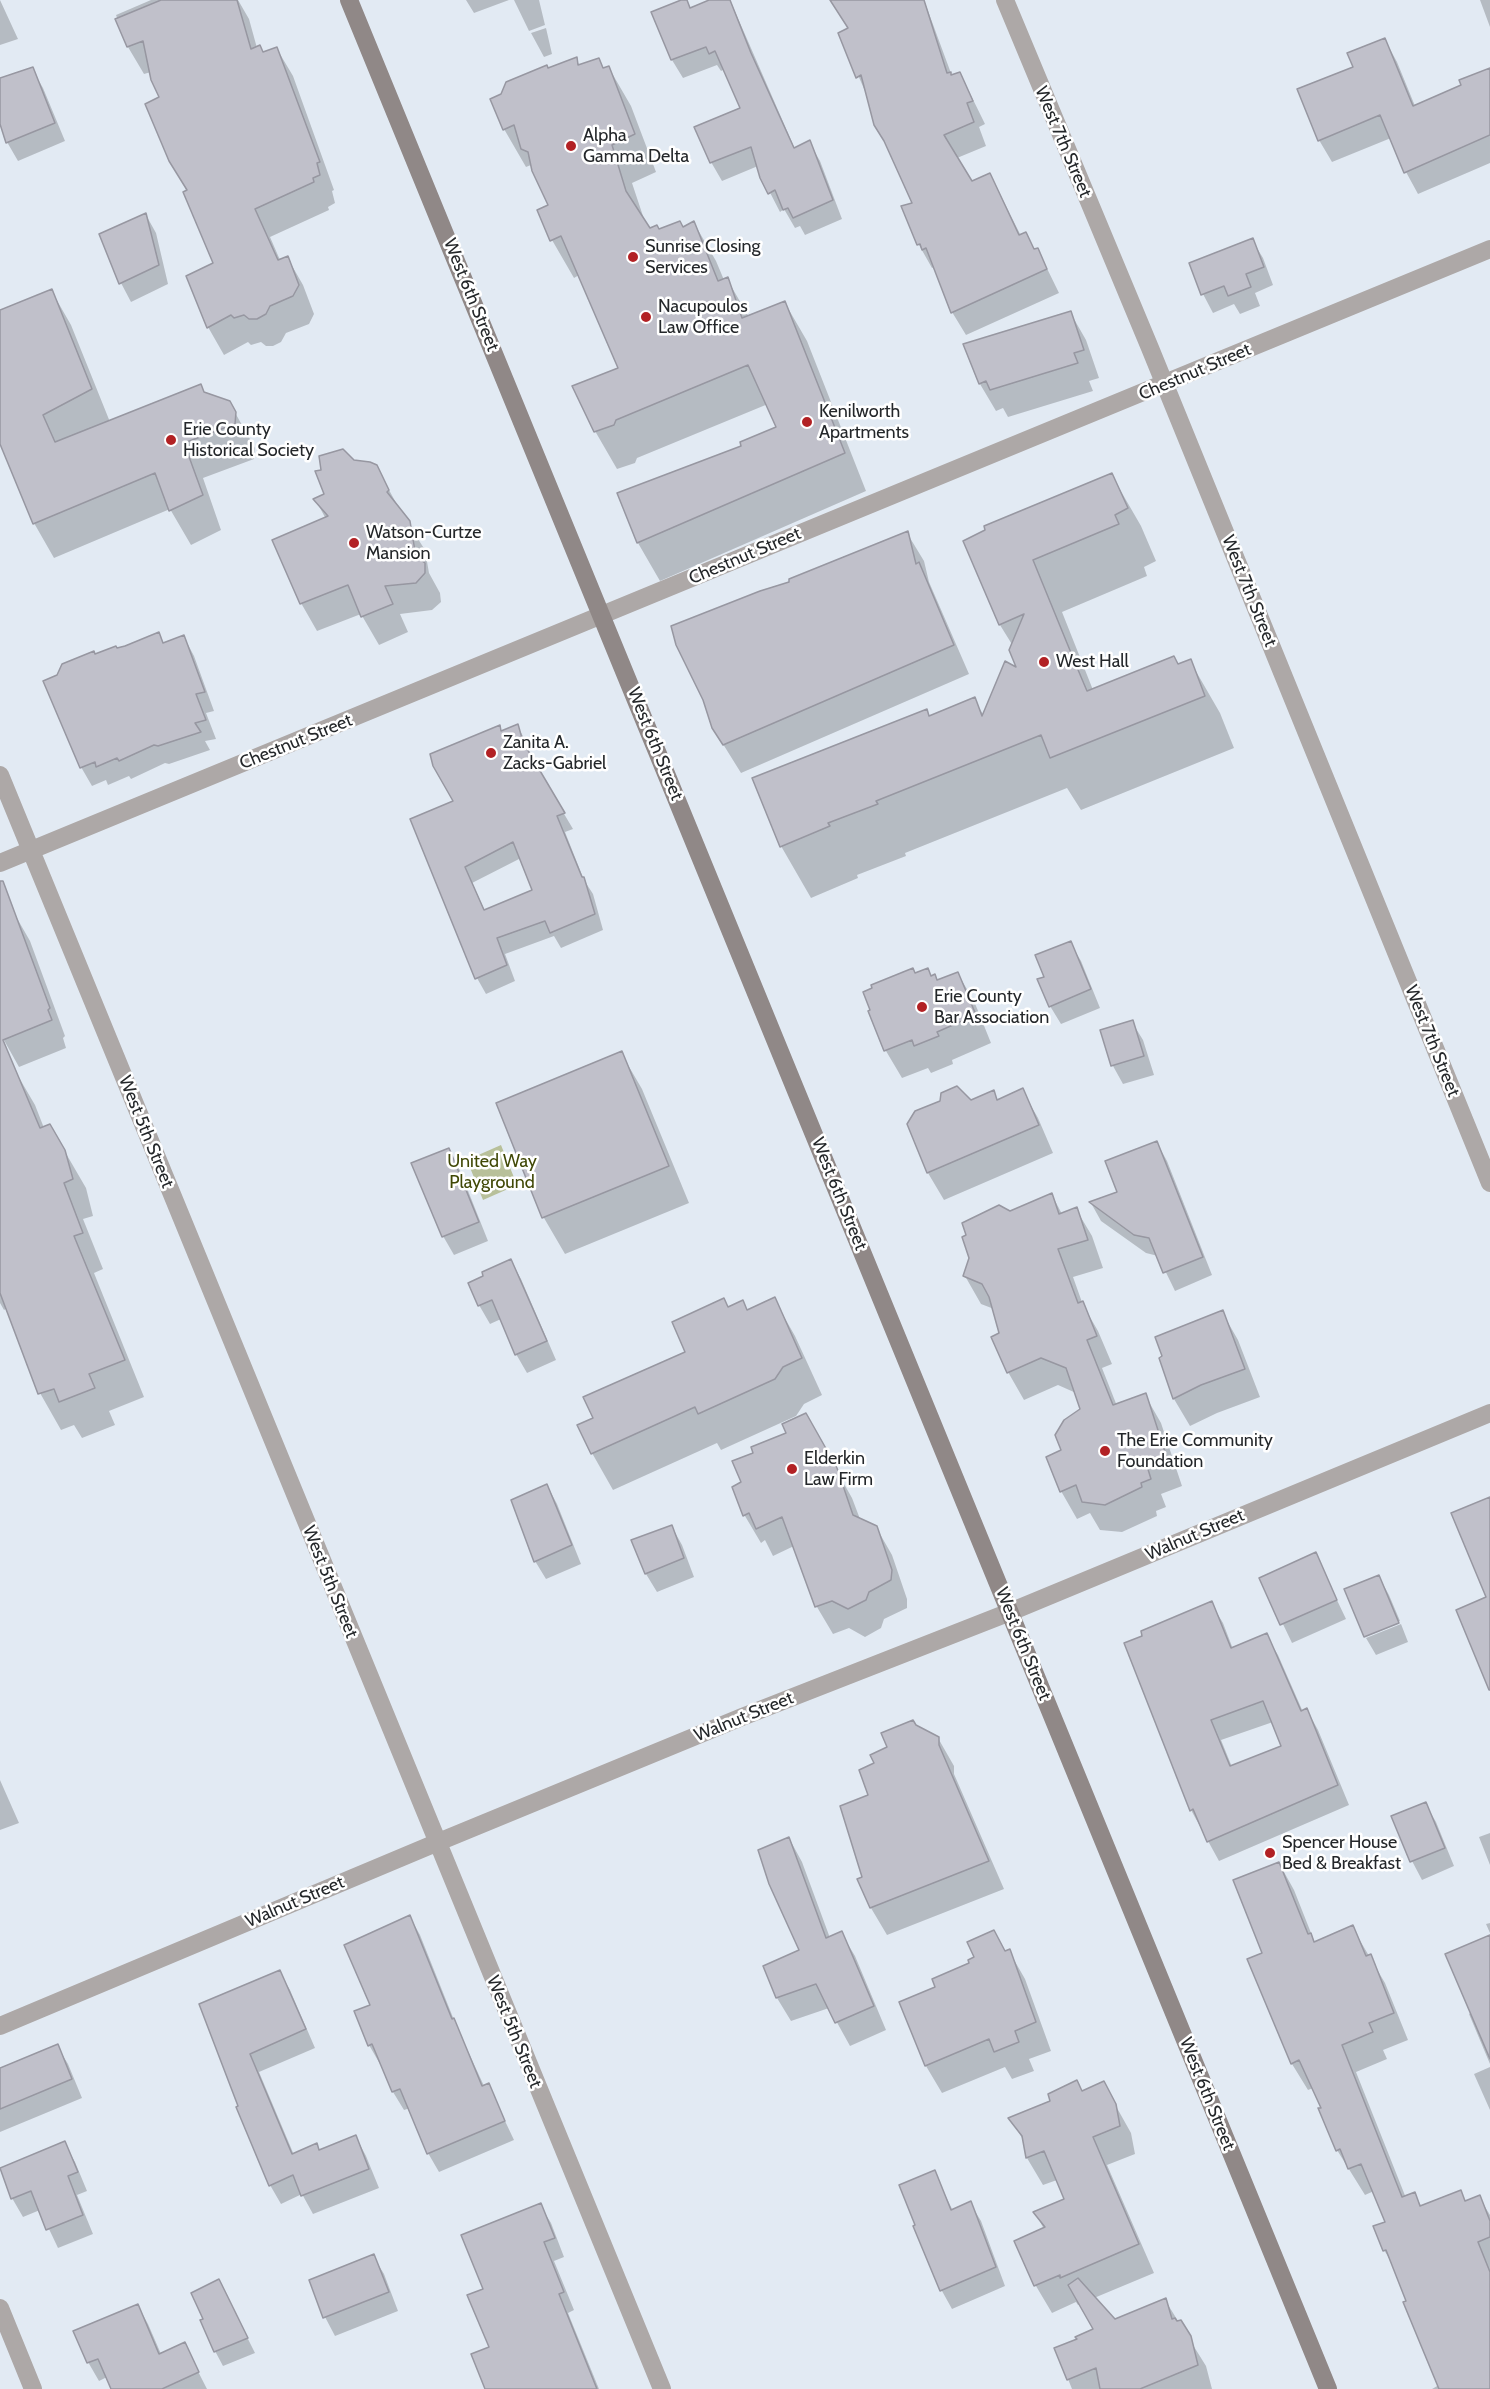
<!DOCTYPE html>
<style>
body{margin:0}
canvas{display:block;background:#e2eaf3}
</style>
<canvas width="1490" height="2389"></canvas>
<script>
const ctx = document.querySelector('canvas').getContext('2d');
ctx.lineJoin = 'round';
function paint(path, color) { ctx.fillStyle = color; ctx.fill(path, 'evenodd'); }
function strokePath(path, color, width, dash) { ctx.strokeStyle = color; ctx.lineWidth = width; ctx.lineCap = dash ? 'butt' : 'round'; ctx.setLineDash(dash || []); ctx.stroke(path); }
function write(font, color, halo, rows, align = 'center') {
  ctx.font = font + ' Cabin,sans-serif'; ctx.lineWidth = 5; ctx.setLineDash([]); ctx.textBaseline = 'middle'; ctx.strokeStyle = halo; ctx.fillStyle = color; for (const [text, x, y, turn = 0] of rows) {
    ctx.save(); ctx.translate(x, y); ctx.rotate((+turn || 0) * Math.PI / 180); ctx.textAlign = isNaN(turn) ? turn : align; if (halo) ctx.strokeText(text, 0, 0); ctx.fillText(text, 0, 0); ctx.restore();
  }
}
const green = new Path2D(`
 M501,1145L517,1185L483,1200L467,1160Z`);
const shadow = new Path2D(`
 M0,0L18,39L0,45Z
 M151,0H238L249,19L257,48L263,54L277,49L293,76L334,190L332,191L335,203L328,207L329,210L270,237L280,260L287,257L303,285L314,314L309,324L286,333L281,342L273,346H266L261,342L251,345L248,342L224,355L208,327L215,264L189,191L151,72L144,74L128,47L116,15Z
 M466,0H509L474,13Z
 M514,0H539L545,25L529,31Z
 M685,0L691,9L713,0H730L795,149L809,142L820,161L842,219L805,235L800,226L795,228L784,209L780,212L762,177L758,166L722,181L711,162L742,109L725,69L721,71L717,65L683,78L672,60Z
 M831,0H924L952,76L960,73L985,124L979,127L986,146L957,158L972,183L990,174L1021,236L1026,234L1035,251L1038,250L1059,293L966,335L952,312L934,267L932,268L919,245L903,207L914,203L840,34L849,30Z
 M1480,0H1490V27Z
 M546,28L552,54L544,57L531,33Z
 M1385,40L1397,62L1415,106L1463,86L1490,69V163L1418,194L1406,172L1391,138L1332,162L1319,140L1355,68Z
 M576,59L580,66L598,60L604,70L609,68L631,106L656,172L632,183L645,222L650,230L683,229L694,223L716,261L724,280L727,279L749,317L785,303L807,341L866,491L660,581L638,543L619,494L743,447L778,427L768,404L637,458L635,463L617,469L595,431L620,369L579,275L574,278L552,240L539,211L550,206L531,165L526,167L504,129L548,70Z
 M32,69L43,88L65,141L18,161L7,142L0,119V80Z
 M146,215L156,233L168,284L131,302L121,283L101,235Z
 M1252,240L1263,258L1273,285L1255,293L1260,306L1240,314L1234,304L1213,313L1203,294L1191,264Z
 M51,290L71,325L110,422L204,394L229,402L255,448L254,459L203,478L221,530L191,545L170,509L54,558L34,523L0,440V312Z
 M1070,312L1086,340L1099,378L1089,381L1093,391L1008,417L1003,408L996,411L980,384L965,345Z
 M353,462L376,466L401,512L425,550L429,573L440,593L441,602L432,610L400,614L408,632L379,645L361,614L317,631L301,603L326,519L315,499L326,495Z
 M1111,474L1141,526L1156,561L1144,567L1147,576L1062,612L1093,690L1190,661L1220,713L1234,748L1081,810L1067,788L905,853L906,856L857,875L858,878L811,898L781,846L929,717L974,699L984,716L1019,671L1013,646L1000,625L965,542Z
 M907,533L924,561L929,582L969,674L741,773L713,728L791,583Z
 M158,634L164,645L184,637L194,656L214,711L206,713L216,739L205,741L210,750L169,764L165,763L131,779L129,776L108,785L106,780L92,786L81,767L95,656Z
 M517,726L526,741L531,758L573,829L565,832L584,880L593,894L603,930L561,948L554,936L505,954L515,981L486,994L477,978L455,802L500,727L502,732ZM521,858L534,891L485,911L472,883Z
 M14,913L30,941L65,1036L63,1038L66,1048L19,1067L0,1033V919Z
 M1070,943L1081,961L1100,1008L1061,1024L1050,1006L1046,977Z
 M958,974L974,1001L991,1043L952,1060L953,1064L931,1073L928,1068L902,1078L886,1051L870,1012L916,975L931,977L938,982Z
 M1132,1022L1143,1040L1154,1075L1123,1084L1113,1066L1102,1031Z
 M621,1053L642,1089L689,1203L565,1254L544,1218L498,1104Z
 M14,1069L35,1105L44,1128L50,1126L86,1188L93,1216L83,1219L103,1269L94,1273L144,1397L109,1411L115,1425L82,1438L74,1425L61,1430L40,1393L7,1308L4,1310L0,1303V1076Z
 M1022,1090L1038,1118L1053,1153L944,1200L928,1173L909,1124L993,1092L998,1101Z
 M1157,1143L1167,1161L1212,1275L1175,1291L1158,1256L1146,1253L1101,1221L1091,1203L1119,1193Z
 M448,1150L459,1168L488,1241L454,1255L443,1236Z
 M1052,1195L1062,1214L1076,1209L1092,1236L1103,1268L1073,1277L1083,1305L1098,1331L1112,1364L1102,1368L1117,1406L1145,1395L1161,1423L1182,1486L1161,1494L1166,1507L1156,1511L1157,1516L1122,1532L1100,1530L1090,1513L1077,1519L1061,1491L1062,1451L1082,1410L1076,1393L1058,1385L1024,1400L1008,1372L994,1309L981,1304L965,1276L1010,1212Z
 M511,1261L521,1279L556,1360L527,1373L516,1354L501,1319L490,1324L479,1305Z
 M774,1299L795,1336L822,1395L804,1404L796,1416L721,1450L717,1443L613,1490L592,1453L595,1419L687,1352L728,1308L747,1311Z
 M1222,1312L1238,1340L1260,1397L1217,1413L1190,1426L1174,1399L1161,1358Z
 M805,1415L852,1498L860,1519L876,1527L892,1555L907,1599V1608L884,1619L881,1628L865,1637L849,1628L833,1634L817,1607L794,1546L773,1556L765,1540L761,1543L745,1516L734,1487L743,1483L755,1453L788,1434Z
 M547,1485L557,1504L581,1564L546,1579L535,1561Z
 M672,1527L682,1545L694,1577L657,1592L646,1574Z
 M1315,1554L1346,1619L1292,1643L1261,1578Z
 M1379,1577L1389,1595L1400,1621L1365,1635Z
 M1211,1603L1223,1623L1233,1649L1266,1635L1278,1655L1303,1712L1307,1710L1318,1730L1349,1805L1219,1861L1191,1810ZM1273,1722L1283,1747L1232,1767L1221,1740Z
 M1401,1624L1408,1642L1376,1655L1366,1638Z
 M916,1726L938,1738L954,1766V1774L1004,1889L887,1935L871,1908L864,1878L870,1795L876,1764L889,1748Z
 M0,1780L19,1823L0,1830Z
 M1425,1803L1436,1822L1454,1866L1422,1880L1412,1861Z
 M1490,1833V1865L1479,1837Z
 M789,1838L802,1862L830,1938L841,1933L855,1956L886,2030L850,2046L829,2008L791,2021L777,1998L765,1966L801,1951Z
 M1279,1863L1294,1890L1315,1943L1352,1927L1385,1983L1408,2040L1383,2050L1387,2059L1356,2072L1406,2198L1414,2194L1422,2207L1460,2192L1466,2202L1479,2197L1490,2215V2389H1432L1439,2385L1395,2268L1384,2250L1387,2223L1374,2191L1365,2195L1337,2150L1313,2088L1308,2090L1292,2064L1249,1960L1264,1954Z
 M410,1917L420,1935L456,2025L484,2086L488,2085L514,2140L439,2172L428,2153L410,2108L404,2110L393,2092L382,2063L380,2064L369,2045L372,2006Z
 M1490,1923V1933L1486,1924Z
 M1490,1937V2064L1469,2014L1472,2012Z
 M1009,1951L1025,1979L1051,2051L1029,2059L1034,2071L1012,2079L1005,2067L942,2093L926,2066L901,2003L937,1988L976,1958Z
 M279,1971L290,1990L315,2048L259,2072L294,2155L320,2151L356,2137L366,2156L379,2188L313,2214L302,2194L281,2204L270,2185L238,2108L240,2107L201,2005Z
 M57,2046L68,2064L82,2098L0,2132V2069Z
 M1490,2067V2110L1474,2074Z
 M1103,2083L1131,2133L1135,2154L1107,2165L1154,2273L1094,2298L1114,2321L1165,2300L1206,2366L1212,2389H1072L1056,2349L1079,2340L1095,2330L1081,2304L1078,2305L1076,2302L1052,2313L1036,2286L1016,2242L1044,2229L1035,2213L1066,2199L1057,2180L1043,2185L1027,2158L1025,2143L1011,2119Z
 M64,2143L75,2162L87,2191L77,2195L93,2234L58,2248L40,2210L23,2217L12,2198Z
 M934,2172L953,2211L970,2203L981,2221L1005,2286L952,2309L942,2291L915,2227Z
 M540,2205L551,2223L564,2257L554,2261L574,2310L568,2313L599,2389H487L491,2348L485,2289Z
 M373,2256L384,2274L398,2311L335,2336L325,2317L311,2281Z
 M219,2281L255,2353L223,2366L215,2351L205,2319Z
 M138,2306L148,2324L161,2354L184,2344L207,2389H113L107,2377L99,2381L88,2362Z`);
const building = new Path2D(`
 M161,0H237L251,49L260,45L263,52L277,47L320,162L317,163L320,175L313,178L314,182L255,209L278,260L288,256L299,285L293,296L270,306L266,314L257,319H249L244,315L234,318L231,315L207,328L186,276L213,263L183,192L187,190L169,161L145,104L159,97L151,80L143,41L127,47L115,19Z
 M681,0H687L690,8L709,0H730L751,53L794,148L810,140L833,200L793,218L788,208L783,210L775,190L768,194L760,178L751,147L710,163L694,127L740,108L715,51L709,54L706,47L671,60L651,12Z
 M830,0H924L947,73L951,72V75L960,72L973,101L967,103L974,122L944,135L972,181L990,173L1019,235L1026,232L1034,249L1038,248L1047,269L951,313L926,248L922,250L920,244L917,245L901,206L912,203L884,141L874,125L861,75L856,78L838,33L848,28Z
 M1385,38L1413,106L1461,85L1459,80L1490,68V135L1404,173L1380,115L1318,141L1297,89L1353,67L1347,53Z
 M577,57L578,65L599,58L603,68L609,66L635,134L612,145L626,191L650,228L657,225L659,229L680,221L683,227L694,221L718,281L728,277L742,318L785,301L845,453L637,543L617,493L741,446L740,442L776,427L748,365L616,420L614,425L594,432L572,386L618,368L561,236L550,241L537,210L548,205L532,171L528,152L521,149L514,125L503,130L490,99L501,94L506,82L547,65L548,68Z
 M33,67L55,123L6,143L0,124V78Z
 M146,213L159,265L119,284L99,234Z
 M1253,238L1264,267L1246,274L1251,287L1228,296L1224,286L1201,295L1189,263Z
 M52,289L92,389L43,415L55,442L201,384L204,392L230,401L236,412L235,424L184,443L203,495L169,511L155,473L33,524L0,444V310Z
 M1071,311L1084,350L1074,353L1078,363L990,390L986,381L979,384L963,344Z
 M343,449L354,460L370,462L377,465L389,490L387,492L410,521L416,557L425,563V573L416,583L385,586L393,604L361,617L348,585L300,604L272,540L328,516L313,499L324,494L315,471L321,470L319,456Z
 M1112,473L1128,508L1115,515L1119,524L1033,560L1076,665L1087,691L1174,656L1178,664L1191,659L1205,696L1050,758L1041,735L876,801L878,804L828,823L830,826L780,847L752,778L927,709L929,716L975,697L982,716L1005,661L1016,667L1009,650L1024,614L999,625L963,541L985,530L984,526Z
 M908,531L916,564L919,562L954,645L723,745L712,728L703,700L676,645L671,626L760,591L789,582V579Z
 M159,632L163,643L184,635L205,692L196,694L206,720L195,723L201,732L158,746L154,745L119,761L117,758L96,767L95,762L80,768L43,681L57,675L62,664L94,651L95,654L116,646L117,648L125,646Z
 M518,724L523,742L565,813L557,816L582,877H584L595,914L550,933L545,921L497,938L507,965L475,979L410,819L453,801L433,766L430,754L500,725L501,731ZM513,842L532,890L484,910L465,867Z
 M0,881H3L50,1008L48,1010L52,1020L3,1040L40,1128L50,1124L65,1150L73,1179L64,1183L83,1233L74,1236L125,1360L89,1374L95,1388L59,1402L54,1389L38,1394L0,1293Z
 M1071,941L1091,989L1049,1007L1037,979L1044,977L1035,955Z
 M913,968L915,973L928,968L931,976L935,974L937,980L958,972L976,1015L937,1032L939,1036L914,1046L912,1040L884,1051L868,1011L870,1010L863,992L872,988L871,985Z
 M1133,1020L1144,1056L1111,1066L1100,1030Z
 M622,1051L669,1166L542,1218L496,1103Z
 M957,1086L971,1100L994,1090L997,1100L1023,1088L1039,1125L927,1173L907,1124L915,1111L940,1101L941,1093Z
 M1157,1141L1203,1257L1163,1273L1149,1238L1134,1235L1089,1202L1117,1192L1105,1161Z
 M449,1148L479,1222L442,1237L411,1163Z
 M1052,1193L1059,1214L1077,1207L1088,1240L1058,1249L1078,1303L1083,1301L1097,1336L1087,1340L1113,1405L1146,1393L1167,1458L1147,1466L1151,1479L1141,1483L1142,1487L1105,1505L1082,1502L1076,1485L1060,1492L1046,1457L1061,1450L1055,1435L1064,1420L1080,1409L1066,1368L1041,1358L1007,1373L991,1337L999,1333L989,1297L982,1284L963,1276L969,1258L962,1237L966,1235L962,1223L999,1205L1010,1211Z
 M511,1259L547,1341L515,1355L492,1300L478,1306L468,1283L483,1276L482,1272Z
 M775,1297L802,1358L783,1367L775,1379L698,1414L695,1407L591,1454L577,1425L593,1418L583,1397L685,1352L672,1322L724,1298L728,1307L743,1300L747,1310Z
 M1223,1310L1245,1369L1201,1385L1173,1399L1159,1358L1162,1356L1155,1337Z
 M806,1413L837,1468L853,1515L877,1526L892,1570L891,1580L869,1592L866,1600L848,1609L832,1601L815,1607L782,1517L756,1529L749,1513L743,1516L732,1487L741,1482L732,1461L753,1453L751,1447L786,1433L782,1424Z
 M547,1484L572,1545L534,1562L511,1500Z
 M1490,1497V1690H1489L1456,1610L1486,1597L1451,1513Z
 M672,1525L684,1558L645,1574L631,1540Z
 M1316,1552L1337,1600L1280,1625L1259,1578Z
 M1379,1575L1399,1623L1364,1637L1344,1589Z
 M1212,1601L1231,1648L1267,1633L1301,1711L1307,1708L1338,1785L1207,1842L1193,1809L1190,1811L1124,1643L1142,1636L1141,1631ZM1263,1701L1281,1746L1230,1766L1211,1720Z
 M913,1720L916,1725L939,1737V1745L989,1861L870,1908L857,1879L862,1877L840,1806L868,1795L859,1770L874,1763L870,1755L887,1747L881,1733Z
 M1426,1802L1445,1848L1410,1862L1391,1816Z
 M789,1837L826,1938L842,1931L874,2006L835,2023L816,1984L776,1998L763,1966L799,1950L769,1884L758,1850Z
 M1279,1862L1308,1934L1311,1933L1314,1942L1353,1925L1366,1956L1371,1954L1394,2013L1369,2023L1373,2032L1342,2045L1402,2197L1415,2192L1420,2206L1461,2190L1465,2201L1480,2195L1490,2221V2237L1478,2242L1490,2272V2389H1439L1403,2302L1406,2301L1386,2250L1383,2251L1373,2226L1385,2222L1361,2164L1348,2169L1340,2149L1336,2151L1318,2108H1321L1299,2060L1291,2064L1247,1959L1262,1953L1233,1880Z
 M410,1915L452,2019L454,2018L482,2086L489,2083L505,2121L427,2154L400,2089L392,2092L372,2044L368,2046L354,2011L370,2005L344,1945Z
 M994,1930L1005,1951L1010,1949L1036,2022L1015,2031L1019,2042L994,2052L989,2039L925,2066L899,2002L935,1987L932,1979L969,1963L968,1960L974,1957L967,1942Z
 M1490,1935V2059L1445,1954Z
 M280,1970L306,2029L250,2054L292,2154L317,2143L319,2150L356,2135L369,2169L301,2196L293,2175L269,2186L236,2107L238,2106L199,2004Z
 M58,2044L72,2079L0,2109V2068Z
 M1077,2080L1082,2091L1104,2081L1116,2104L1120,2126L1093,2137L1139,2244L1060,2278V2275L1034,2286L1014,2241L1045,2227L1033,2212L1064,2199L1044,2151L1026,2158L1022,2136L1008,2118L1050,2101L1048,2094Z
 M65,2141L78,2172L68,2176L83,2215L46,2230L31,2191L11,2199L0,2168Z
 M935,2170L951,2210L971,2201L996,2267L940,2291L913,2226L915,2225L899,2185Z
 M541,2203L555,2238L544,2242L564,2292L559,2294L597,2389H485L471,2354L489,2347L467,2295L483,2289L461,2235Z
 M374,2254L389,2292L323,2318L309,2280Z
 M1078,2278L1115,2319L1166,2298L1172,2319L1175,2318L1177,2321L1181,2320L1191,2336L1198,2365L1140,2389H1100L1096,2368L1067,2380L1054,2348L1077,2339L1075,2337L1093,2329L1068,2285Z
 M219,2279L248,2338L214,2352L200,2320L203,2319L191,2293Z
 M138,2304L159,2354L185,2342L199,2372L162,2389H111L98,2359L87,2363L73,2331Z`);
const minor = new Path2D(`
 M1005,0L1150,348L1490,1183
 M0,775L662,2389
 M0,863L1490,249
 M0,2026L436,1843L742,1717L1010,1612L1490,1413
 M0,2308L33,2389`);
const secondary = new Path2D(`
 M349,0L1328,2389`);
const markers = [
 [571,146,6,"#b22124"],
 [633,257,6,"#b22124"],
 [646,317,6,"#b22124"],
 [807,422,6,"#b22124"],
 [171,440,6,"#b22124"],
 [354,543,6,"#b22124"],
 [1044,662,6,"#b22124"],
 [491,753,6,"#b22124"],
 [922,1007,6,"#b22124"],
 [1105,1451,6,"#b22124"],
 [792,1469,6,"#b22124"],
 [1270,1853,6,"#b22124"]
];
const poiNames = [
 ["Alpha",583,136],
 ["Gamma Delta",583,157],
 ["Sunrise Closing",645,247],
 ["Services",645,268],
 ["Nacupoulos",658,307],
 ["Law Office",658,328],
 ["Kenilworth",819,412],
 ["Apartments",819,433],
 ["Erie County",183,430],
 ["Historical Society",183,451],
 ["Watson-Curtze",366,533],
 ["Mansion",366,554],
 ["West Hall",1056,662],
 ["Zanita A.",503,743],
 ["Zacks-Gabriel",503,764],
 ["Erie County",934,997],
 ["Bar Association",934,1018],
 ["The Erie Community",1117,1441],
 ["Foundation",1117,1462],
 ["Elderkin",804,1459],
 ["Law Firm",804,1480],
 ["Spencer House",1282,1843],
 ["Bed & Breakfast",1282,1864]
];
const streetNames = [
 ["West 7th Street",1063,142,67],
 ["West 6th Street",471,295,68],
 ["Chestnut Street",1195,372,-23],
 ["Chestnut Street",745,556,-23],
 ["West 7th Street",1249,591,68],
 ["Chestnut Street",296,742,-22],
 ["West 6th Street",655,744,68],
 ["West 7th Street",1432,1041,68],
 ["West 5th Street",146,1132,68],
 ["West 6th Street",839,1194,68],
 ["Walnut Street",1195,1535,-23],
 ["West 5th Street",330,1582,68],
 ["West 6th Street",1023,1644,68],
 ["Walnut Street",744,1717,-22],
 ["Walnut Street",295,1902,-23],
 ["West 5th Street",514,2032,68],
 ["West 6th Street",1207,2094,68]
];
const parkNames = [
 ["United Way",492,1162],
 ["Playground",492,1183]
];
paint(green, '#b8c09a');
paint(shadow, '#0003');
paint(building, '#c0c0ca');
strokePath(building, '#9797a1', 1.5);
strokePath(minor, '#ada8a7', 18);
strokePath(secondary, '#908887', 18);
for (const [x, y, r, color] of markers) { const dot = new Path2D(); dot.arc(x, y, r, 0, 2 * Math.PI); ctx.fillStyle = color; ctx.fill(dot); strokePath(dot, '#fff', 2); }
write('18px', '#24272a', '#fff', poiNames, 'left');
write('18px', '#24272a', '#fff', streetNames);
write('18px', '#404806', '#fff', parkNames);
</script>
